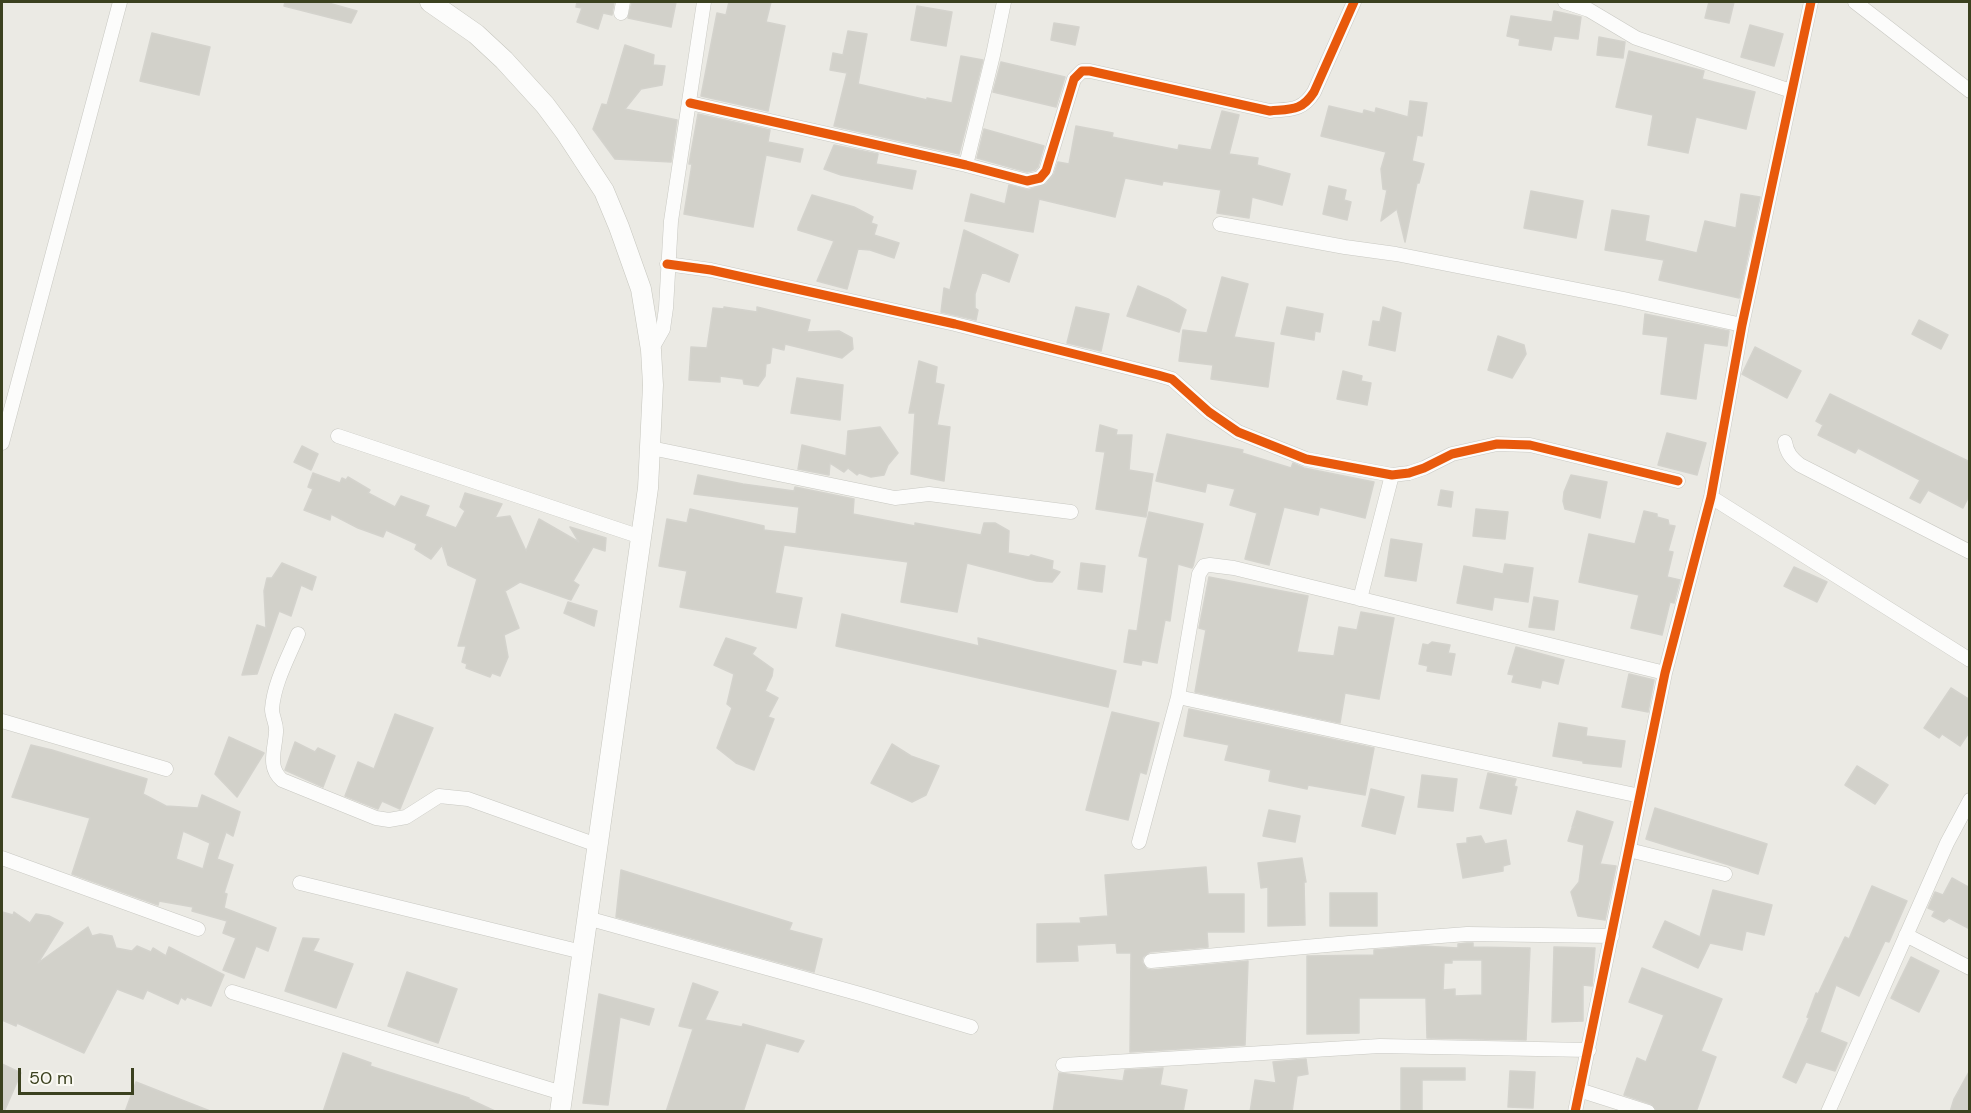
<!DOCTYPE html>
<style>
body{margin:0}
#map{position:relative;width:1971px;height:1113px;overflow:hidden;background:#ebeae4;font-family:"DM Sans",sans-serif}
canvas{display:block}
.frame{position:absolute;inset:0;border:3px solid #3b411f;pointer-events:none}
.scale{position:absolute;left:18px;top:1068px;width:116px;height:27px;box-sizing:border-box;border:3px solid #3b411f;border-top:0;padding-left:8px;font-size:18px;line-height:21px;white-space:nowrap;color:#3b411f;-webkit-text-stroke:4px #faf9f3;paint-order:stroke}
</style>
<div id="map">
<canvas width="1971" height="1113"></canvas>
<div class="frame"></div>
<div class="scale">50 m</div>
</div>
<script>
const ctx = document.querySelector('canvas').getContext('2d');
ctx.lineJoin = 'round';
function paint(path, color) { ctx.fillStyle = color; ctx.fill(path, 'evenodd'); }
function strokePath(path, color, width, dash) { ctx.strokeStyle = color; ctx.lineWidth = width; ctx.lineCap = dash ? 'butt' : 'round'; ctx.setLineDash(dash || []); ctx.stroke(path); }
const building = new Path2D(`
 M285,2H325L357,11L351,23L284,6Z
 M577,2H614L612,15L603,13L598,29L577,22L582,8L576,7Z
 M632,2H676L671,27L628,18Z
 M729,2H771L766,22L785,26L768,111L701,96L717,13L726,15Z
 M1709,2H1734L1729,23L1705,18Z
 M917,6L952,12L946,46L911,40Z
 M1554,11L1581,17L1578,39L1554,36L1551,50L1519,45L1520,39L1507,36L1511,16L1552,22Z
 M1054,23L1079,27L1075,45L1051,40Z
 M1750,25L1783,34L1774,66L1741,57Z
 M848,31L867,34L858,84L927,100V98L952,103L961,56L983,60L959,154L834,126L847,73L830,70L833,53L843,55Z
 M152,33L210,47L199,95L140,81Z
 M1599,37L1625,42L1623,58L1597,55Z
 M625,45L654,55L653,65L665,66L662,85L641,89L625,109L677,120L671,162L615,159L593,129L602,104L607,105Z
 M1629,51L1704,71L1702,79L1755,92L1746,129L1696,117L1688,153L1648,145L1653,115L1616,107Z
 M1001,62L1065,77L1056,107L993,92Z
 M1410,101L1427,103L1422,136L1417,135L1412,161L1424,164L1419,183H1417L1405,242L1397,209L1381,221L1387,190L1383,189L1381,169L1386,152L1321,136L1329,106L1363,114L1364,110L1375,113L1376,108L1408,117Z
 M1222,111L1239,115L1229,154L1258,158L1257,165L1290,174L1282,205L1252,197L1249,218L1217,213L1221,190L1163,181L1162,185L1125,178L1115,217L1039,199L1033,232L965,221L971,194L1005,204L1009,185L1028,190L1046,184L1054,174L1058,162L1069,164L1076,126L1113,133L1112,137L1178,150L1179,145L1211,150Z
 M698,114L770,130L768,142L803,149L800,162L766,155L753,227L684,214L692,164H689Z
 M984,129L1044,146L1038,167L1035,170L1027,172L977,158Z
 M834,145L878,154L876,164L916,171L912,189L841,175L824,169Z
 M1329,186L1346,190L1344,200L1351,202L1347,220L1323,214Z
 M1531,191L1583,201L1576,238L1524,228Z
 M1741,194L1760,197L1739,298L1659,280L1664,260L1605,250L1612,210L1649,216L1645,241L1697,253L1705,221L1736,228Z
 M812,195L854,207L873,217L871,223L877,225L874,235L899,243L894,258L870,250L858,249L847,289L817,281L834,241L798,230V228Z
 M964,230L1018,255L1009,282L982,272L975,294V308L978,310L976,320L941,312L944,288L950,290Z
 M1222,277L1248,284L1234,337L1274,343L1268,387L1211,379L1213,365L1179,361L1183,330L1207,333Z
 M1138,286L1168,299L1186,310L1179,332L1127,316Z
 M724,307L757,312V307L810,320L807,332L839,331L852,338L853,349L842,358L785,344L784,350L772,347L770,363L766,364L765,376L758,386L744,384L743,379L720,376V382L689,380L691,347L707,348L713,308L724,309Z
 M1076,307L1109,314L1101,351L1067,343Z
 M1287,307L1323,314L1320,332L1315,331L1314,340L1281,334Z
 M1383,307L1401,313L1395,351L1369,345L1373,321L1380,322Z
 M1645,314L1729,331L1727,346L1704,343L1696,399L1661,394L1668,337L1643,334Z
 M1919,320L1948,335L1941,349L1912,334Z
 M1498,336L1524,345L1526,354L1512,378L1488,370Z
 M1755,347L1801,371L1787,398L1742,374Z
 M919,361L937,367L935,383L944,385L937,425L950,427L944,481L911,474L915,413H909Z
 M1343,371L1362,376L1361,381L1371,383L1367,405L1337,399Z
 M797,378L843,385L840,420L791,413Z
 M1830,394L1970,462V494L1963,508L1928,490L1920,503L1910,498L1920,480L1858,448L1855,453L1818,435L1823,425L1816,421Z
 M1100,425L1117,430L1116,435H1132L1129,470L1153,474L1146,517L1096,509L1105,452L1096,451Z
 M880,427L898,453L888,465L884,475L871,477L859,473L857,475L848,468L844,472L830,463L829,475L798,469L802,445L846,456L848,431Z
 M1667,433L1706,443L1697,475L1658,465Z
 M1167,434L1243,450L1242,453L1291,468L1293,463L1304,468L1374,482L1365,518L1320,507L1318,515L1284,507L1269,565L1245,559L1257,513L1230,505L1235,489L1207,483L1205,492L1156,481Z
 M302,446L318,454L311,470L294,462Z
 M313,473L340,483L342,478L346,480L348,477L370,490L368,493L395,507L401,496L429,506L425,516L456,528L465,511L460,507L465,493L502,504L495,518L510,516L526,551L539,519L579,542L570,527L606,538L605,551L593,547L573,581L579,585L571,600L520,582L505,591L519,628L504,635L508,657L500,676L492,673L490,677L466,668L467,664L462,662L466,646H458L477,579L448,565L442,545L431,559L415,549L417,544L386,530L383,537L358,528L331,514L330,520L304,510L313,489L308,487Z
 M698,475L743,484L794,491L795,487L854,499L853,514L915,526V523L981,535L984,523H995L1009,531L1008,553L1029,557L1031,555L1053,561L1052,569L1060,572L1052,582L1037,581L967,563L957,612L901,602L908,562L784,545L775,593L802,598L796,628L680,607L687,571L659,566L667,519L687,523L690,509L764,526V530L796,534L799,507L694,494Z
 M1571,475L1607,482L1600,518L1565,509L1563,501L1564,492Z
 M1441,490L1453,492L1451,507L1438,505Z
 M1476,509L1508,512L1505,539L1473,536Z
 M1644,511L1657,514V517L1668,520L1669,525L1675,526L1668,551L1673,552L1667,577L1680,580L1674,603L1670,602L1662,635L1631,628L1639,595L1579,582L1589,534L1635,544Z
 M1149,512L1203,524L1193,566L1192,568L1178,564L1170,621L1165,620L1157,663L1142,660L1141,665L1124,662L1129,630L1137,631L1148,558L1139,556Z
 M1391,539L1422,544L1416,581L1385,576Z
 M282,563L316,577L312,590L301,585L291,616L279,611L257,674L242,675L257,625L266,628L264,591L267,578H272Z
 M1081,563L1105,566L1102,592L1078,589Z
 M1505,564L1533,568L1528,602L1494,597L1492,610L1457,603L1464,566L1503,574Z
 M1794,567L1827,582L1817,602L1784,586Z
 M1209,577L1308,596L1297,652L1334,656L1339,627L1357,630L1361,612L1394,618L1379,699L1345,693L1340,723L1195,692L1206,630L1199,628Z
 M1534,597L1558,601L1554,630L1529,627Z
 M568,602L597,611L594,626L564,613Z
 M842,614L979,646L978,638L1116,671L1108,707L836,646Z
 M726,638L756,648L752,654L773,669L772,676L765,691L778,698L768,717L774,719L754,770L736,763L717,748L732,708L727,704L734,674L714,665Z
 M1432,642L1450,645L1448,653L1455,654L1451,675L1427,671L1428,666L1419,664L1423,644L1428,645Z
 M1516,647L1564,660L1558,684L1542,680L1540,688L1512,682L1514,675L1508,674Z
 M1629,674L1654,680L1648,712L1622,707Z
 M1951,688L1970,700V731L1960,746L1942,734L1939,738L1924,728Z
 M1189,709L1374,748L1365,795L1308,785L1307,789L1269,781L1271,770L1225,760L1229,745L1184,736Z
 M1112,712L1159,723L1146,774L1140,772L1128,820L1086,810Z
 M395,714L433,728L400,809L382,801L378,809L345,796L358,762L374,769Z
 M1559,723L1587,728L1586,736L1625,741L1621,767L1583,763V761L1553,756Z
 M229,737L264,753L237,797L215,774Z
 M295,742L315,752L318,748L335,756L323,787L285,770Z
 M892,744L911,756L939,766L926,795L912,802L871,783Z
 M31,745L52,750L147,779L143,794L166,806L198,808L202,795L240,812L233,836L226,832L217,859L233,865L224,893L227,894L224,908L276,928L268,951L256,946L244,978L223,970L236,938L223,933L227,921L192,911L193,907L159,901L158,905L72,874L90,818L12,797ZM183,831L210,843L203,869L176,859Z
 M1857,766L1888,785L1875,804L1845,785Z
 M1488,773L1516,779L1514,786L1517,787L1511,814L1480,808Z
 M1422,775L1457,779L1453,811L1418,807Z
 M1371,789L1404,797L1395,834L1362,826Z
 M1655,808L1767,844L1758,874L1646,839Z
 M1269,810L1300,816L1295,842L1263,836Z
 M1577,811L1613,822L1600,864L1616,866L1605,920L1578,916L1571,892L1579,882L1584,845L1568,841L1572,828L1575,827H1572Z
 M1481,836L1485,844L1506,840L1510,864L1503,866V871L1463,878L1457,844L1467,843V838Z
 M1302,858L1306,882H1304L1305,925L1268,926V887L1261,888L1258,863Z
 M1206,867L1208,894H1244V932H1207L1208,947L1150,952L1143,957L1142,962L1147,969L1152,970L1248,961L1245,1045L1130,1052L1131,953H1117L1116,943L1077,945L1078,961L1037,962V924L1081,923L1080,918L1108,916L1105,875Z
 M621,870L792,923L789,930L822,939L814,972L616,917Z
 M1952,878L1970,888V929L1949,918L1944,922L1932,916L1935,911L1928,908L1935,892L1943,895Z
 M1872,886L1907,901L1889,942L1885,941L1859,996L1836,985L1820,1032L1847,1043L1835,1071L1806,1062L1796,1083L1783,1077L1809,1018L1807,1017L1816,993L1818,994L1845,937L1849,939Z
 M1713,890L1772,905L1764,935L1746,931L1742,950L1710,943L1698,968L1653,947L1665,921L1700,937Z
 M1330,893H1377V926H1330Z
 M2,912L13,915L14,912L30,923L36,914L49,916L63,923L38,963L88,927L92,936L100,934L112,936L116,948L132,951L137,946L151,952L153,948L166,956L169,947L224,975L211,1006L187,997L185,1000L181,997L178,1004L147,990L143,999L117,989L84,1053L17,1023L16,1026L2,1020Z
 M303,938L319,939L313,951L353,964L336,1008L285,991Z
 M1467,943H1473V947L1530,948L1526,1040L1427,1038L1426,998H1359V1033L1307,1034V956L1374,955V950L1422,946L1458,948V944ZM1452,960H1482V995L1455,996V989L1443,990L1444,963H1452Z
 M1554,947L1595,948L1592,986L1583,985V1021L1552,1022Z
 M1911,957L1939,971L1919,1012L1891,998Z
 M1642,968L1722,999L1701,1051L1716,1057L1696,1112H1657L1651,1104L1624,1095L1637,1058L1646,1062L1664,1015L1629,1002Z
 M407,972L457,989L438,1043L388,1026Z
 M693,983L718,992L705,1020L742,1027L743,1024L804,1041L798,1052L766,1043L743,1112H666L693,1029L679,1026Z
 M599,994L654,1009L649,1025L620,1017L608,1105L583,1103Z
 M343,1053L371,1063L370,1066L469,1098V1099L497,1112H323Z
 M1306,1059L1308,1074L1297,1076L1292,1112H1250L1255,1080L1276,1083L1273,1062Z
 M2,1064L21,1073L4,1112H2Z
 M1163,1068L1160,1085L1187,1090L1183,1112H1053L1059,1073L1123,1081L1125,1070Z
 M1401,1068H1465V1080H1422V1112H1401Z
 M1970,1070V1112H1950L1954,1099Z
 M1510,1071L1535,1072L1533,1108L1508,1107Z
 M136,1082L210,1111V1112H125Z`);
const minor = new Path2D(`
 M1565,2L1589,10L1636,38L1791,91
 M1855,2L1970,91
 M621,13L623,2
 M690,103L966,165L1027,181L1040,178L1046,171L1074,79L1082,71H1090L1270,111C1291,109 1302,111 1314,92L1354,2
 M966,165L993,55L1004,2
 M1220,224L1345,247L1396,254L1624,299L1742,325
 M667,264L711,270L955,324L1158,375L1172,379L1209,412L1238,432L1306,459L1392,475L1409,473L1424,468L1452,454L1497,444L1530,445L1678,481
 M651,350L663,329L666,308L671,221L704,2
 M338,436L641,537
 M1785,442C1787,453 1791,458 1800,465L1970,552
 M2,443L120,2
 M651,448L895,498L929,494L1071,512
 M1711,497L1970,660
 M1360,599L1392,475
 M298,634C288,658 274,683 272,709C272,717 277,724 276,732C275,750 267,767 282,780L376,818L389,820L406,817L439,796L468,799L597,845
 M1178,697L1199,574L1204,566L1210,565L1234,568L1665,673
 M2,721L166,769
 M1139,842L1178,697L1640,796
 M1629,850L1725,874
 M2,858L198,929
 M300,883L582,952
 M587,918L860,994L971,1027
 M1906,935L1970,968
 M1151,961L1349,943L1467,934L1612,936
 M232,992L562,1093
 M1063,1065L1380,1046L1589,1050
 M1579,1090L1648,1112
 M1575,1112L1665,673L1711,497L1742,325L1811,2
 M1828,1112L1947,843L1970,800`);
const secondary = new Path2D(`
 M430,2L476,34L504,60L545,105L566,133L604,191L619,227L641,289L651,350L653,385L648,488L560,1112`);
const cycleway = new Path2D(`
 M690,103L966,165L1027,181L1040,178L1046,171L1074,79L1082,71H1090L1270,111C1291,109 1302,111 1314,92L1354,2
 M667,264L711,270L955,324L1158,375L1172,379L1209,412L1238,432L1306,459L1392,475L1409,473L1424,468L1452,454L1497,444L1530,445L1678,481
 M1575,1112L1665,673L1711,497L1742,325L1811,2`);
paint(building, '#d2d1ca');
strokePath(building, '#d4d3cd', 1.5);
strokePath(minor, '#c8c8c2', 15);
strokePath(secondary, '#c6c6be', 21);
strokePath(minor, '#fcfcfb', 14);
strokePath(secondary, '#fcfcfb', 20);
strokePath(cycleway, '#e8590c', 9);
</script>
